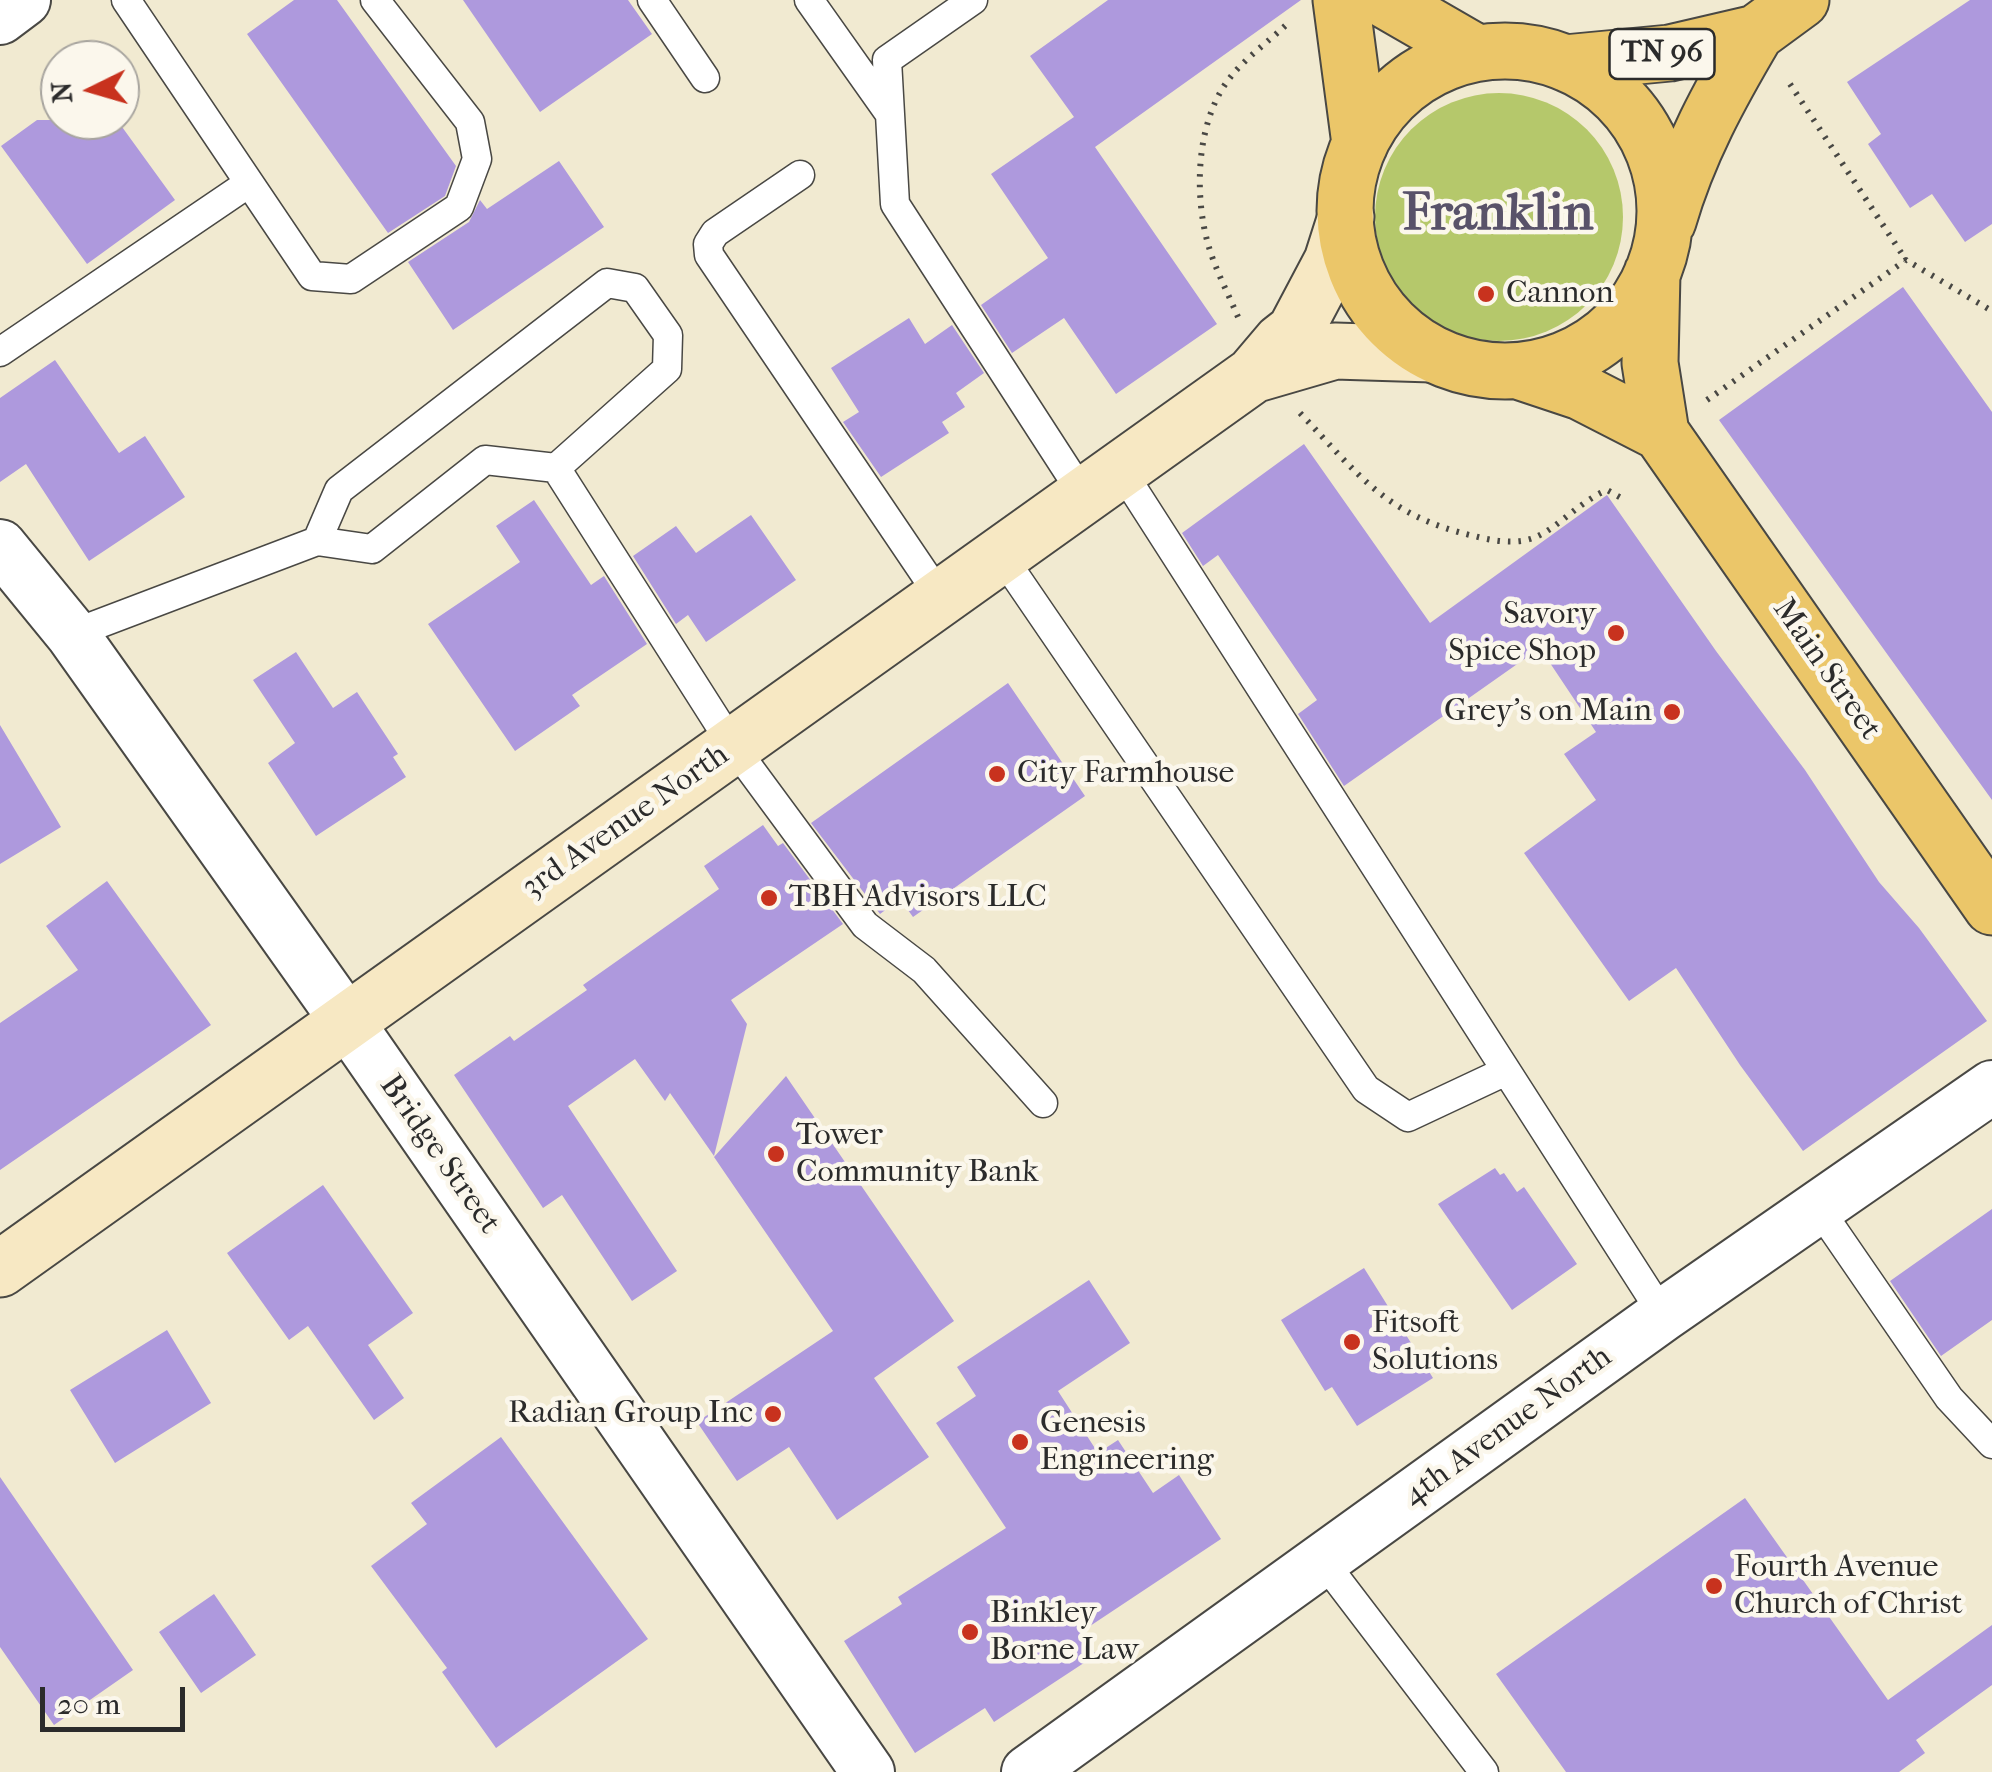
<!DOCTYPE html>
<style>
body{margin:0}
#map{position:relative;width:1992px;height:1772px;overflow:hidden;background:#f1ead1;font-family:"IM FELL French Canon",serif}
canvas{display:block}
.north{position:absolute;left:40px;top:40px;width:100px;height:100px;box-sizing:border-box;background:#fbf7ec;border:2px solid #a8a59f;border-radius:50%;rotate:265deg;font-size:28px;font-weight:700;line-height:40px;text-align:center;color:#2b2b2b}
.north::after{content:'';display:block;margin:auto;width:35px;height:45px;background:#c8321e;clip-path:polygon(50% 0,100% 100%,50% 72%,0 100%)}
.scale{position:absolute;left:40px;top:1687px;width:145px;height:45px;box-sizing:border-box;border:5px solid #2b2b2b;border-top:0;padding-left:12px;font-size:30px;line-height:35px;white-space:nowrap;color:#2b2b2b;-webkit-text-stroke:8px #fbf7ec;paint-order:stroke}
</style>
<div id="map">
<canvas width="1992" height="1772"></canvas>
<div class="north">N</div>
<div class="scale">20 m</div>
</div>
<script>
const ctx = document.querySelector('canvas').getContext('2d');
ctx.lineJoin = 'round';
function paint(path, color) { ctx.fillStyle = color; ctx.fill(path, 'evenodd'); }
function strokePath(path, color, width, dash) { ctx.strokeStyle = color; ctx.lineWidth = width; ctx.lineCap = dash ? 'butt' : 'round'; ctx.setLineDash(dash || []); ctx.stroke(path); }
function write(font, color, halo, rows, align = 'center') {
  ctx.font = font + ' "IM FELL French Canon",serif'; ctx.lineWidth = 9; ctx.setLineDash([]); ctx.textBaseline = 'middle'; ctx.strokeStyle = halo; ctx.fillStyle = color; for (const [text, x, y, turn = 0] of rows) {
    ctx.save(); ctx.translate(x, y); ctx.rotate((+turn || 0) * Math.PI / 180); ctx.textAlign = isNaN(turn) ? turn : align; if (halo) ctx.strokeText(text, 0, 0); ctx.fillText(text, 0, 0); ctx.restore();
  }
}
const green = new Path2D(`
 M1375 217a124 124 0 1 1 248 0a124 124 0 1 1-248 0Z`);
const building = new Path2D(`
 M294,0H337L456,166L445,196L388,233L247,34Z
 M463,0H628L652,34L540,112Z
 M1108,0H1301L1095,147L1217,324L1116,394L1064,318L1012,353L981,305L1048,258L991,174L1074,117L1030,56Z
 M1970,0H1992V224L1965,242L1932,194L1910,208L1868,144L1881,134L1847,82Z
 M37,120H117L175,200L87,264L1,146Z
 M559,161L604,227L453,330L408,262L469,222L480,200L487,209Z
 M1903,287L1992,412V800L1719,420Z
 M909,318L925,344L952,325L984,373L956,393L965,407L942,422L949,433L881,477L843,422L859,412L831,368Z
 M55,360L119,453L145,436L185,497L89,561L26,464L0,482V398Z
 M1304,444L1430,623L1607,495L1716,651L1805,770L1879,882L1919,928L1987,1021L1803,1151L1740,1065L1676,968L1629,1001L1524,853L1596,800L1564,754L1596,732L1540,648L1344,786L1298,714L1317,700L1218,555L1203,566L1182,533Z
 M534,500L591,585L604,576L647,644L572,695L580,706L515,751L428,624L520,562L496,526Z
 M751,515L796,580L706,642L688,615L676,624L633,556L676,526L696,553Z
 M296,652L333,708L357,692L398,754L393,757L406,777L316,836L268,763L295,743L253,680Z
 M1008,683L1085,796L913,917L900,899L880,914L811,823Z
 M0,725L61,827L0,864Z
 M763,825L778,846L783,843L843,924L731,1000L747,1024L714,1156L670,1093L665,1101L635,1059L568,1106L677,1271L632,1301L562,1195L543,1208L454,1075L510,1036L514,1041L587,990L583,985L719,889L704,866Z
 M107,881L211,1025L0,1170V1023L78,970L46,926Z
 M786,1076L954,1321L874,1378L929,1457L837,1520L789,1447L737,1481L697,1422L833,1331L714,1157Z
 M1495,1168L1500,1175L1504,1173L1517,1192L1524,1187L1577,1264L1512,1310L1438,1204Z
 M323,1185L413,1313L368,1345L404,1398L374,1420L308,1326L289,1340L227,1253Z
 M1992,1209V1320L1941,1356L1890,1281Z
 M1364,1268L1433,1378L1357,1426L1332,1387L1325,1391L1281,1320Z
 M1089,1280L1130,1343L1058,1391L1098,1453L1118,1440L1153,1493L1179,1475L1221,1539L1081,1632L1096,1655L994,1722L985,1708L915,1753L844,1641L902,1604L898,1597L1006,1528L936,1423L976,1396L957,1367Z
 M167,1330L211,1403L115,1463L70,1390Z
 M501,1437L648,1639L496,1748L442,1672L447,1668L371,1566L427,1524L411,1503Z
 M0,1477L133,1670L54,1725L0,1647Z
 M1745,1498L1888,1700L1992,1625V1685L1916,1740L1925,1753L1899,1772H1566L1496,1674Z
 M214,1594L256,1655L201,1693L159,1632Z`);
const path = new Path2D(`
 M1790,84L1906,260
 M1238,317C1228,293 1215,269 1208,244C1194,194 1196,122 1229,79C1244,59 1268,42 1286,25
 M1707,400L1906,260L1992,311
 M1300,413C1359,475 1386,516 1474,536C1493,541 1517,545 1536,537C1560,526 1579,502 1607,490L1625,500`);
const service = new Path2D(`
 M126,0L312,276L351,279L459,207L477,159L470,122L375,0
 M652,0L705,78
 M809,0L889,113
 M973,0L887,60L895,204L1084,496
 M800,175L715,233L708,244L709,255L941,598
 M0,352L249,183
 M556,468L733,746L865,925L924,970L1043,1103
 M1121,470L1663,1315
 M1001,555L1366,1089L1408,1117L1506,1071
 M72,634L317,541L372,549L485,460L556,468L667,369L668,335L635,288L607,283L339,490L317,541
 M1819,1209L1949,1398L1992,1444
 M1323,1561L1484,1772`);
const minor = new Path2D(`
 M0,18L24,0
 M0,546L72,634L346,1020L868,1772
 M1028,1772L1663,1315L1992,1087`);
const secondary = new Path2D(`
 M1256,374L1335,351L1432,354
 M0,1269L1253,375L1281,342L1295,331L1332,261L1346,217`);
const primary = new Path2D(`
 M1341,0L1360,144
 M1385,0L1477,53
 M1345 211a160 160 0 1 1 320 0a160 160 0 1 1-320 0Z
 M1565,63L1670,53L1756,33L1801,0
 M1668,221C1688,152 1720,94 1756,33
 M1652,273L1650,363L1661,433L1992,907
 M1518,371L1581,392L1661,433`);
const markers = [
 [1486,294,10,"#c8321e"],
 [1616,633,10,"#c8321e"],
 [1672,712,10,"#c8321e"],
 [997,774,10,"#c8321e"],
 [769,898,10,"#c8321e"],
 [776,1154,10,"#c8321e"],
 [1352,1342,10,"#c8321e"],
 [773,1414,10,"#c8321e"],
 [1020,1442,10,"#c8321e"],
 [1714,1586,10,"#c8321e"],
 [970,1632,10,"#c8321e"]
];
const shields = [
 [1662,54,105]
];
const shieldNames = [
 ["TN 96",1662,54]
];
const poiNames = [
 ["Cannon",1506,294],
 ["Savory",1596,615,"right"],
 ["Spice Shop",1596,652,"right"],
 ["Grey's on Main",1652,712,"right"],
 ["City Farmhouse",1017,774],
 ["TBH Advisors LLC",789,898],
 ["Tower",796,1136],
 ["Community Bank",796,1173],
 ["Fitsoft",1372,1324],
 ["Solutions",1372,1361],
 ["Radian Group Inc",753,1414,"right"],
 ["Genesis",1040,1424],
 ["Engineering",1040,1461],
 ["Fourth Avenue",1734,1568],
 ["Church of Christ",1734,1605],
 ["Binkley",990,1614],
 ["Borne Law",990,1651]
];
const streetNames = [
 ["Main Street",1826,670,55],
 ["3rd Avenue North",626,822,-35],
 ["Bridge Street",439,1155,55],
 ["4th Avenue North",1508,1427,-36]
];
const townNames = [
 ["Franklin",1498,216]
];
paint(green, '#b5c86b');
paint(building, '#ae99dd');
strokePath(service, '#494844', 31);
strokePath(minor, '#494844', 56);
strokePath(secondary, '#494844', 59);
strokePath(primary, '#494844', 59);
strokePath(path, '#494844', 6, [2.5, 8]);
strokePath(service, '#fff', 28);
strokePath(minor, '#fff', 52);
strokePath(secondary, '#f7e8c3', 55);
strokePath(primary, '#ebc669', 55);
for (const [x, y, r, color] of markers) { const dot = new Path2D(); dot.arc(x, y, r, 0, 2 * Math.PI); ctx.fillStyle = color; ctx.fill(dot); strokePath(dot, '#fbf7ec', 4); }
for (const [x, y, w] of shields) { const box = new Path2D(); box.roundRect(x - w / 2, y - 25, w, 50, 8); ctx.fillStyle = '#fbf7ec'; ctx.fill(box); strokePath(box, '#2b2b2b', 2.5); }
write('bold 30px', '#2b2b2b', null, shieldNames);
write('32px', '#2b2b2b', '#fbf7ec', poiNames, 'left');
write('32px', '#2b2b2b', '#fbf7ec', streetNames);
write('bold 52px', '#595269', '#fbf7ec', townNames);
</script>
